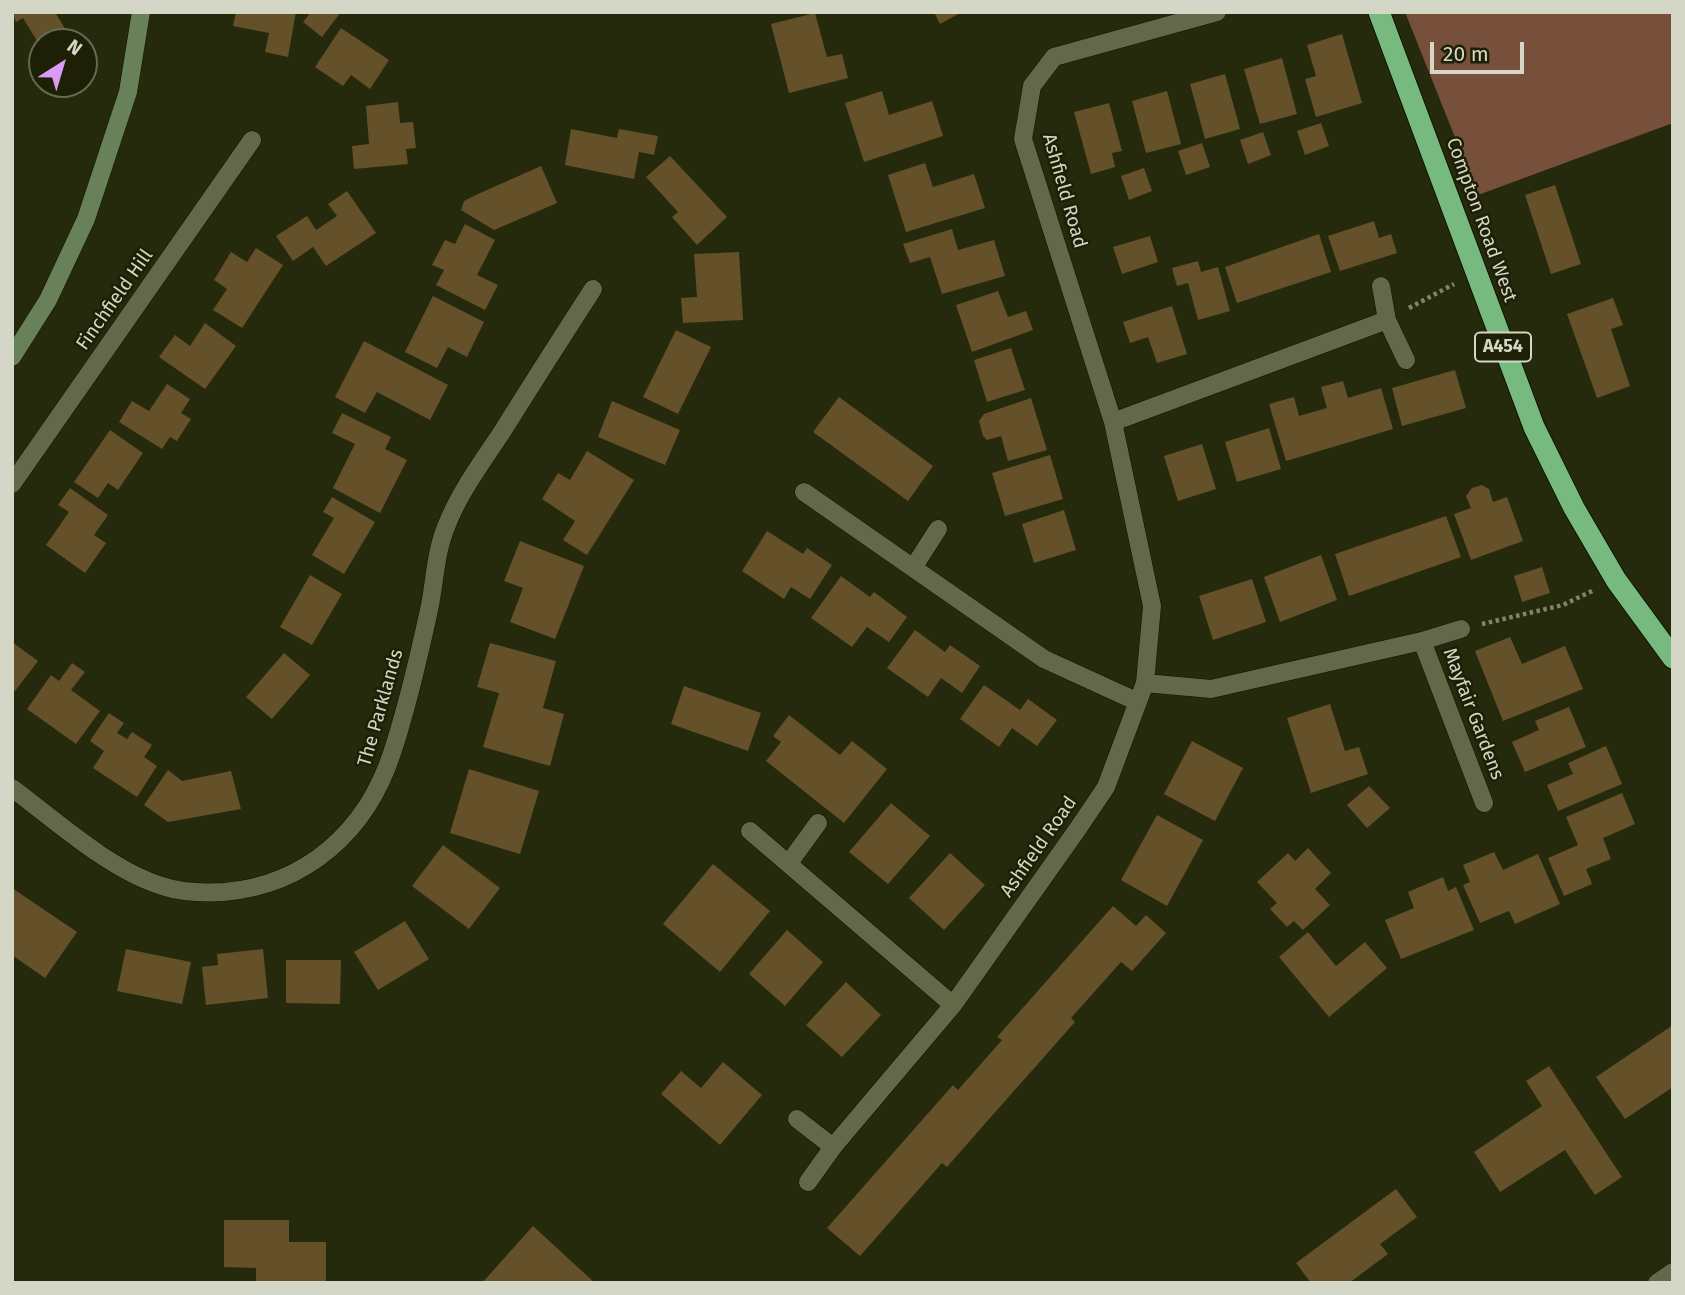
<!DOCTYPE html>
<style>
body{margin:0}
#map{position:relative;width:1685px;height:1295px;overflow:hidden;background:#262a0d;font-family:"Fira Sans",sans-serif}
canvas{display:block}
.frame{position:absolute;inset:0;border:14px solid #d4d7c6;pointer-events:none}
.north{position:absolute;left:28px;top:28px;width:70px;height:70px;box-sizing:border-box;background:#1d2004;border:2px solid #666952;border-radius:50%;rotate:37deg;font-size:19px;font-weight:700;line-height:28px;text-align:center;color:#d4d7c6}
.north::after{content:'';display:block;margin:auto;width:24px;height:32px;background:#da9af6;clip-path:polygon(50% 0,100% 100%,50% 72%,0 100%)}
.scale{position:absolute;left:1430px;top:42px;width:94px;height:32px;box-sizing:border-box;border:4px solid #d4d7c6;border-top:0;padding-left:9px;font-size:21px;line-height:24px;white-space:nowrap;color:#d4d7c6;-webkit-text-stroke:5px #1d2004;paint-order:stroke}
</style>
<div id="map">
<canvas width="1685" height="1295"></canvas>
<div class="frame"></div>
<div class="north">N</div>
<div class="scale">20 m</div>
</div>
<script>
const ctx = document.querySelector('canvas').getContext('2d');
ctx.lineJoin = 'round';
function paint(path, color) { ctx.fillStyle = color; ctx.fill(path, 'evenodd'); }
function strokePath(path, color, width, dash) { ctx.strokeStyle = color; ctx.lineWidth = width; ctx.lineCap = dash ? 'butt' : 'round'; ctx.setLineDash(dash || []); ctx.stroke(path); }
function write(font, color, halo, rows, align = 'center') {
  ctx.font = font + ' "Fira Sans",sans-serif'; ctx.lineWidth = 5; ctx.setLineDash([]); ctx.textBaseline = 'middle'; ctx.strokeStyle = halo; ctx.fillStyle = color; for (const [text, x, y, turn = 0] of rows) {
    ctx.save(); ctx.translate(x, y); ctx.rotate((+turn || 0) * Math.PI / 180); ctx.textAlign = isNaN(turn) ? turn : align; if (halo) ctx.strokeText(text, 0, 0); ctx.fillText(text, 0, 0); ctx.restore();
  }
}
const forest = new Path2D(`
 M1405,12H1673V123L1478,195Z`);
const building = new Path2D(`
 M12,12H55L73,42H42V49L23,18L16,22Z
 M236,12H296L288,57L265,52L269,33L233,26Z
 M311,12H341L322,37L303,22Z
 M934,12H962L940,24Z
 M815,13L827,57L842,54L848,78L789,93L771,24Z
 M341,28L389,60L370,89L351,75L343,86L315,67Z
 M1342,34L1362,103L1316,117L1305,79L1316,76L1307,45Z
 M1282,58L1297,114L1260,124L1244,69Z
 M1225,74L1240,129L1205,139L1190,84Z
 M882,91L889,115L932,101L943,136L864,162L845,103Z
 M1167,91L1181,144L1146,153L1132,101Z
 M398,102L400,123L413,122L416,148L406,149L408,164L354,169L352,146L369,144L366,106Z
 M1109,103L1122,151L1112,153L1115,167L1091,174L1074,112Z
 M1321,123L1329,146L1305,155L1297,131Z
 M571,129L617,138L619,129L658,136L654,155L639,152L634,179L565,165Z
 M1263,132L1271,155L1248,164L1240,140Z
 M1202,143L1210,167L1186,175L1178,151Z
 M670,156L727,217L697,245L672,217L678,212L646,177Z
 M925,163L933,187L974,174L985,208L906,232L888,175Z
 M541,166L557,203L494,230L461,210L464,201L478,194Z
 M1144,168L1152,191L1129,200L1121,176Z
 M1555,185L1581,264L1551,274L1525,195Z
 M347,191L376,233L326,266L313,247L293,261L276,236L307,216L316,230L337,216L328,204Z
 M1374,221L1379,238L1391,234L1397,253L1340,271L1328,236Z
 M465,224L495,240L477,275L498,285L485,310L436,285L444,270L432,265L445,240L455,244Z
 M952,229L958,250L994,240L1005,276L942,294L930,257L910,263L903,244Z
 M1319,234L1331,272L1237,303L1225,267Z
 M1150,236L1158,262L1122,274L1113,247Z
 M256,248L283,265L242,328L213,310L227,289L214,280L231,252L247,262Z
 M739,252L743,320L683,323L681,298L697,297L694,254Z
 M1198,261L1201,272L1218,267L1230,311L1198,320L1188,283L1177,286L1172,268Z
 M998,291L1008,317L1026,311L1033,330L972,352L956,305Z
 M433,296L484,322L467,357L448,347L437,368L405,352Z
 M1613,298L1623,325L1611,329L1630,386L1597,398L1567,314Z
 M1172,306L1187,354L1157,363L1148,337L1130,343L1123,322Z
 M205,323L236,346L205,389L159,357L175,335L190,346Z
 M676,330L711,347L678,414L643,397Z
 M364,341L448,385L430,420L377,392L365,413L335,397Z
 M1011,348L1025,390L987,402L974,360Z
 M1455,370L1466,408L1402,426L1392,388Z
 M1343,381L1348,398L1381,388L1393,429L1286,461L1269,404L1294,397L1299,416L1327,408L1321,387Z
 M167,384L190,399L181,413L191,419L177,441L170,437L162,449L119,422L132,401L149,411Z
 M839,397L933,466L908,501L813,432Z
 M1031,398L1047,450L1008,461L1001,436L987,440L983,436L979,421L984,414Z
 M612,401L680,430L665,465L598,437Z
 M342,413L391,437L385,449L407,460L380,513L333,488L355,444L332,433Z
 M1269,428L1281,469L1237,482L1225,442Z
 M110,430L143,453L118,490L108,483L98,498L74,482Z
 M1202,444L1216,489L1178,501L1164,456Z
 M587,451L634,480L587,555L563,540L575,521L542,499L558,473L570,480Z
 M1050,455L1063,499L1005,516L992,473Z
 M1482,485L1489,489L1493,502L1507,497L1523,541L1471,560L1454,514L1471,508L1466,496L1472,488Z
 M70,488L108,515L94,535L106,543L85,573L46,545L69,512L58,505Z
 M332,497L375,522L344,574L312,555L334,518L323,512Z
 M1064,510L1076,550L1034,563L1022,524Z
 M1446,516L1461,557L1349,596L1335,554Z
 M767,531L803,554L807,548L832,565L810,599L791,587L784,599L742,571Z
 M520,541L584,566L555,639L510,622L523,588L504,581Z
 M1321,555L1337,600L1280,622L1264,577Z
 M1542,567L1550,593L1522,602L1514,576Z
 M310,575L342,594L312,645L280,627Z
 M841,576L870,597L874,592L907,617L889,642L867,627L852,647L811,618Z
 M1252,579L1266,622L1213,640L1199,596Z
 M915,630L945,652L950,645L980,666L962,693L941,678L928,697L887,668Z
 M1510,637L1522,664L1565,646L1583,689L1503,721L1475,651Z
 M12,642L38,661L15,691L12,689Z
 M490,643L556,661L543,708L564,714L550,766L483,747L499,693L477,687Z
 M284,653L310,675L272,719L246,697Z
 M72,663L85,672L71,690L100,711L76,744L27,709L51,675L59,681Z
 M984,685L1020,710L1028,699L1057,720L1037,746L1012,728L999,747L960,719Z
 M684,686L761,713L748,751L671,724Z
 M1330,704L1345,751L1359,747L1368,774L1311,793L1287,718Z
 M1569,707L1586,747L1525,772L1512,742L1539,730L1535,721Z
 M109,713L124,723L117,733L127,739L132,732L152,745L144,757L157,766L137,797L93,768L104,751L90,741Z
 M789,715L840,755L852,741L887,769L844,823L766,761L781,742L773,736Z
 M1192,741L1243,768L1215,821L1164,794Z
 M1606,746L1622,784L1558,811L1547,785L1573,774L1568,763Z
 M469,769L539,791L520,854L450,833Z
 M168,770L182,781L231,771L241,809L168,822L144,805Z
 M1369,786L1390,808L1367,828L1347,805Z
 M1622,793L1635,824L1603,838L1611,859L1586,869L1592,884L1564,896L1548,858L1578,845L1566,817Z
 M891,803L930,836L888,884L849,852Z
 M1157,815L1203,840L1167,906L1121,880Z
 M443,845L500,888L469,929L412,886Z
 M1308,848L1331,873L1315,889L1330,905L1303,930L1294,921L1287,927L1270,909L1277,903L1257,882L1288,853L1295,861Z
 M1494,852L1503,870L1538,854L1560,904L1515,924L1509,911L1480,923L1463,885L1470,882L1463,865Z
 M950,853L985,885L944,930L909,898Z
 M713,864L770,911L720,972L663,924Z
 M1443,877L1448,891L1456,887L1474,930L1401,959L1385,920L1414,908L1408,892Z
 M12,888L77,932L45,978L12,955Z
 M1113,906L1136,926L1146,915L1166,933L1132,971L1121,962L1071,1018L1075,1022L990,1118L947,1167L942,1163L860,1256L827,1228L953,1085L958,1090L1002,1040L997,1037Z
 M405,921L429,959L378,990L354,952Z
 M787,930L823,962L785,1006L749,974Z
 M1308,932L1336,966L1365,942L1387,968L1329,1017L1279,957Z
 M126,949L191,962L182,1004L117,991Z
 M263,949L268,998L206,1005L202,967L218,965L217,954Z
 M286,960H341L340,1004L286,1003Z
 M846,982L881,1015L842,1057L806,1025Z
 M1673,1025V1087L1625,1119L1596,1077Z
 M723,1062L762,1095L720,1145L661,1094L681,1071L701,1088Z
 M1549,1066L1622,1177L1595,1195L1565,1150L1500,1192L1474,1152L1542,1106L1526,1081Z
 M1396,1189L1417,1217L1380,1244L1388,1254L1349,1283H1311L1296,1263Z
 M224,1220H289V1242H326V1283H256V1268L224,1267Z
 M533,1226L595,1283H482Z`);
const path = new Path2D(`
 M1409,308L1454,284
 M1482,624L1563,605L1594,590`);
const street = new Path2D(`
 M1381,286L1387,320L1406,360
 M1113,422L1387,320
 M12,484L252,140
 M804,492L1044,659L1138,702
 M913,568L938,529
 M1422,641L1484,803
 M1145,683L1211,689L1422,641L1461,629
 M12,788C56,821 110,870 162,886C182,893 204,893 224,892C307,885 367,830 392,753C407,708 419,656 429,610C435,582 435,554 446,527C459,493 482,462 502,432C532,384 562,337 593,289
 M750,831L953,1005
 M789,863L818,823
 M797,1119L833,1147
 M808,1182L833,1147L953,1005L1077,830L1106,787L1145,683L1152,606L1113,422L1023,139L1032,86L1054,57L1217,12
 M1657,1283L1673,1272`);
const secondary = new Path2D(`
 M12,357L48,300L86,219L128,92L141,12`);
const highway = new Path2D(`
 M1379,12L1534,427L1574,508L1616,580L1673,658`);
const shields = [
 [1503,347,56]
];
const shieldNames = [
 ["A454",1503,347]
];
const streetNames = [
 ["Ashfield Road",1064,191,74],
 ["Compton Road West",1481,220,70],
 ["Finchfield Hill",115,300,-55],
 ["The Parklands",381,708,-74],
 ["Mayfair Gardens",1473,714,69],
 ["Ashfield Road",1039,847,-55]
];
paint(forest, '#76503a');
paint(building, '#645029');
strokePath(street, '#0f1200', 19);
strokePath(secondary, '#0f1200', 19);
strokePath(highway, '#0f1200', 23);
strokePath(path, '#81846d', 4.5, [3.5, 3.5]);
strokePath(street, '#636849', 18);
strokePath(secondary, '#698159', 18);
strokePath(highway, '#77ba7f', 21);
for (const [x, y, w] of shields) { const box = new Path2D(); box.roundRect(x - w / 2, y - 14.5, w, 29, 5); ctx.fillStyle = '#1d2004'; ctx.fill(box); strokePath(box, '#d4d7c6', 2); }
write('bold 18px', '#d4d7c6', null, shieldNames);
write('19px', '#d4d7c6', '#1d2004', streetNames);
</script>
